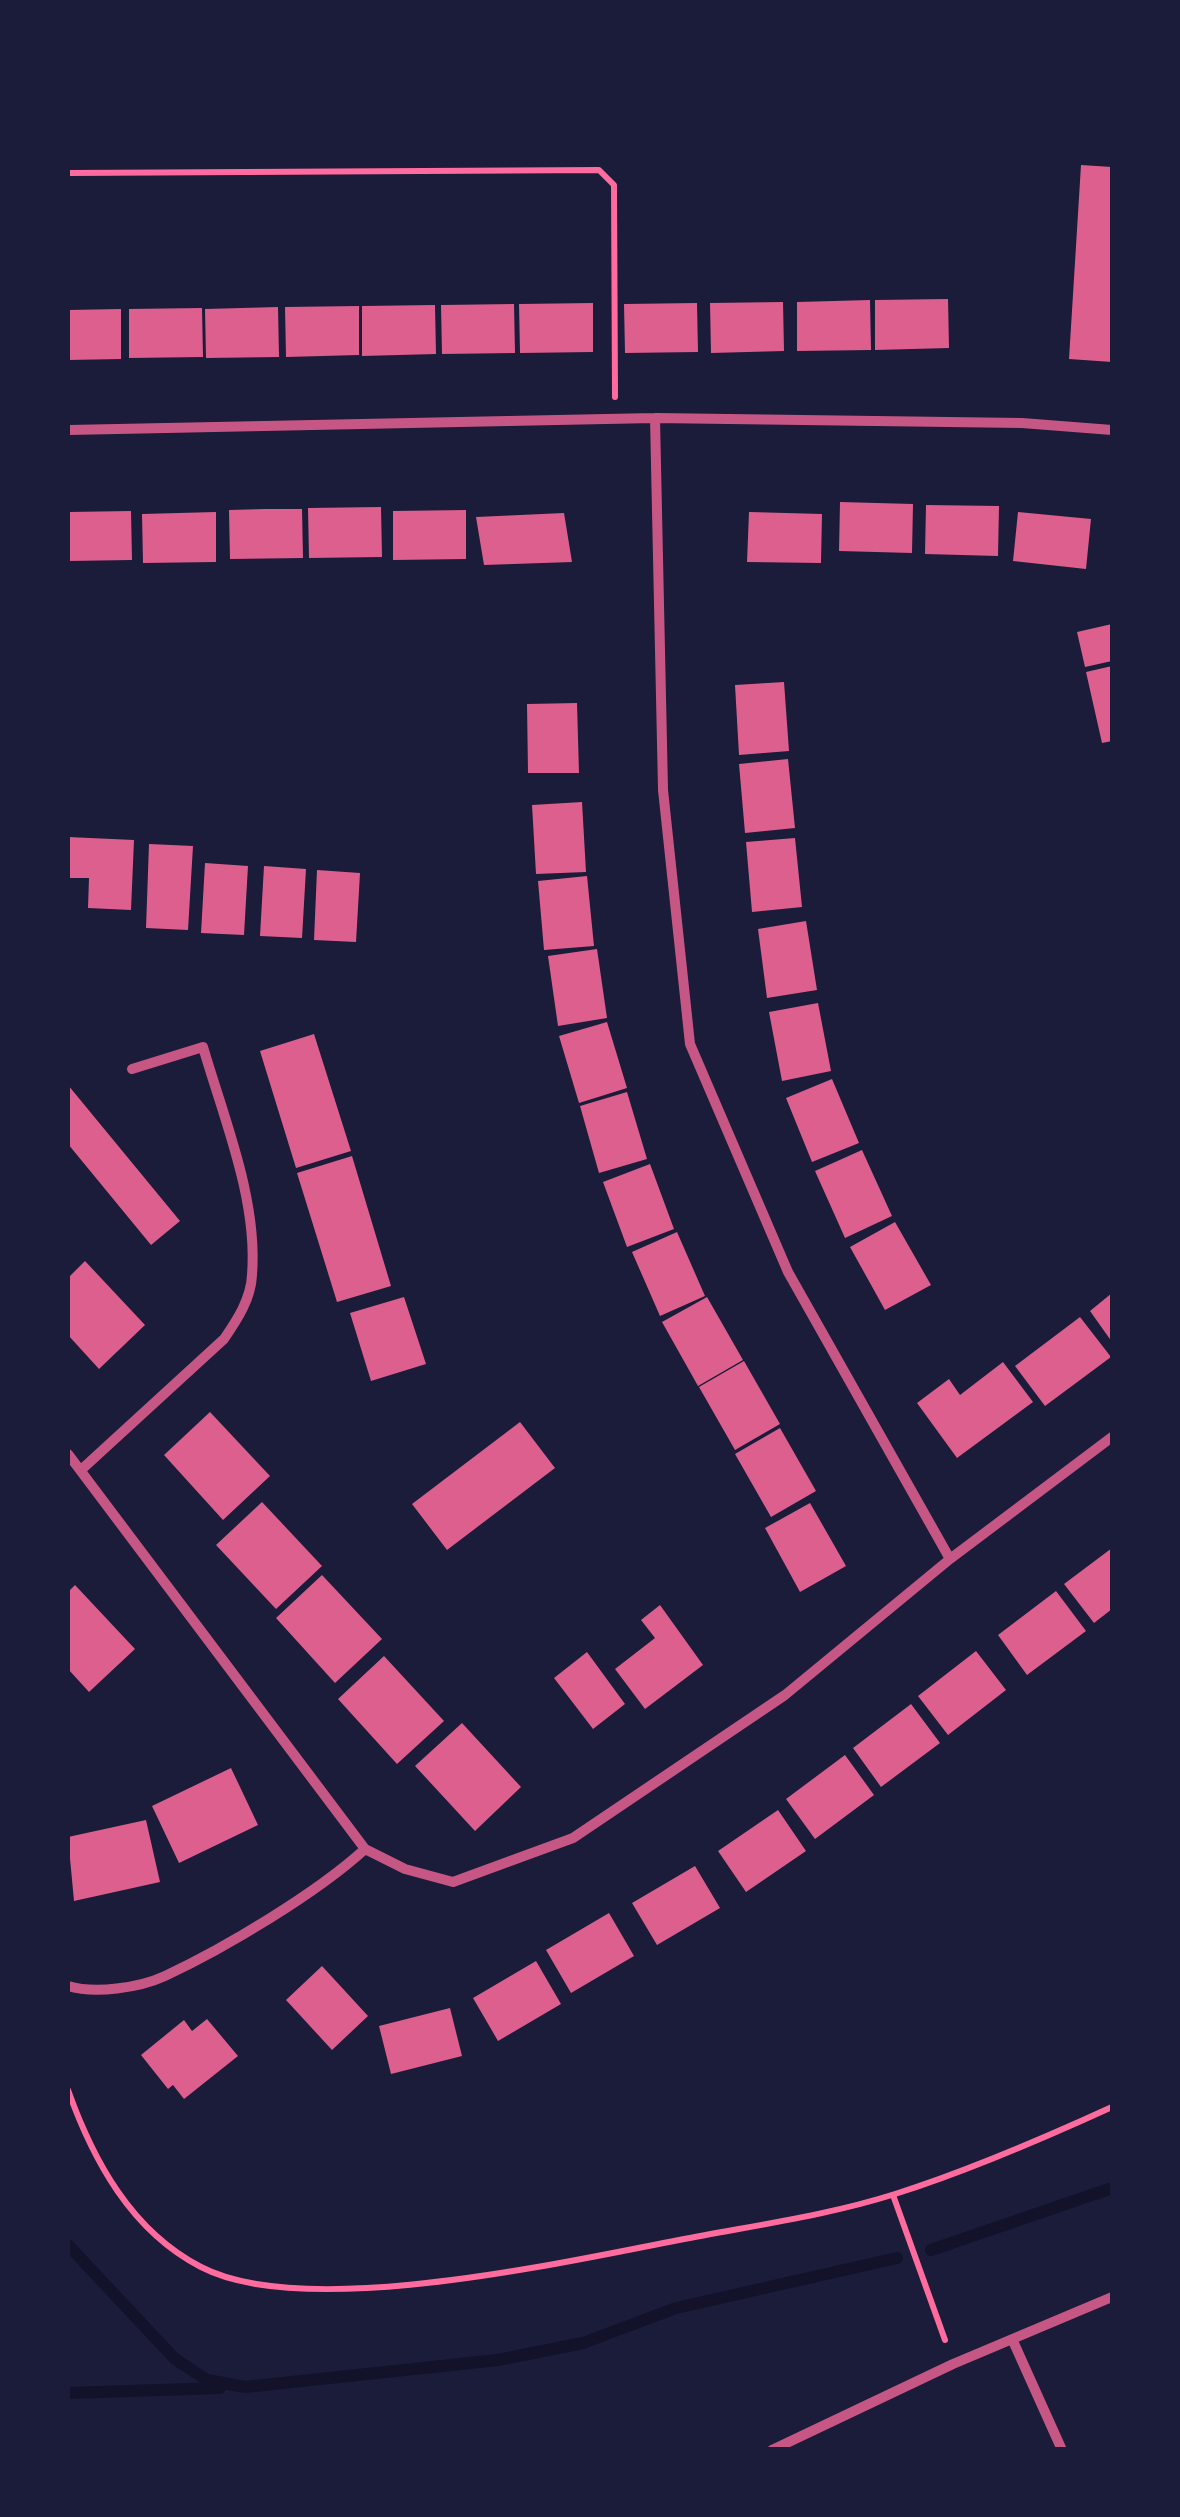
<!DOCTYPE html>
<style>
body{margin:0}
#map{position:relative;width:1180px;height:2517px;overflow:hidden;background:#1b1b3a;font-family:Karla,sans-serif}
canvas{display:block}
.frame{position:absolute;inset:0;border:70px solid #1b1b3a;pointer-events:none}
</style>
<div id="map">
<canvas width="1180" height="2517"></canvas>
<div class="frame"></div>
</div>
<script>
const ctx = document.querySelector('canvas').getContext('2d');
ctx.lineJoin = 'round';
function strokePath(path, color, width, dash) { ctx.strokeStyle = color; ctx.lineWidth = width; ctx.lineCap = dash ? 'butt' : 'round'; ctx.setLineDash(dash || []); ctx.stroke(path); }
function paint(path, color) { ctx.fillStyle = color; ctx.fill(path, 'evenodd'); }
const stream = new Path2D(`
 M68,2245L175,2359L207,2380L245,2387L498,2360L583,2343L676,2308L897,2258
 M931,2250L1112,2188
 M68,2393L220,2388`);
const building = new Path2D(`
 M1081,165L1112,167V362L1069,359Z
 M948,299L949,348L875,350V300Z
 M870,300L871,350L797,351V302Z
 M783,302L784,351L711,353L710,303Z
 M593,303V352L520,353L519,304Z
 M697,303L698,352L625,353L624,304Z
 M514,304L515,353L442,354L441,305Z
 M435,305L436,354L362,356V306Z
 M359,306V355L286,357L285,307Z
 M278,307L279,357L206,358L205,309Z
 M202,308L203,357L129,358V309Z
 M121,309V359L68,360V310Z
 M840,502L913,504L912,553L839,551Z
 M926,505L999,506L998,556L925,554Z
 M381,507L382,557L309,558L308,508Z
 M265,509H302L303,558L230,559L229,510Z
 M466,510V559L393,560V511Z
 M131,511L132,560L68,561V512Z
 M216,512V562L143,563L142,514Z
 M749,512L822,514L821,563L747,562Z
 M1018,512L1091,519L1086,569L1013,561Z
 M564,513L572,562L484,565L476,517Z
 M1112,624V661L1085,667L1077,632Z
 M1112,666V741L1102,743L1086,672Z
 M784,682L789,751L739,755L735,685Z
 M577,703L579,773H528L527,704Z
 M788,759L795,828L745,833L739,764Z
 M582,802L586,872L536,874L532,805Z
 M68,837L134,840L131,910L88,908L89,878H68Z
 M795,838L802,907L752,912L746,842Z
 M149,844L193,846L188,930L146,928Z
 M205,863L248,866L244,935L201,933Z
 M264,866L306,869L302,938L260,936Z
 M317,870L360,873L356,942L314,940Z
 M587,876L594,946L544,950L538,881Z
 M806,921L817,990L767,998L758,929Z
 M597,949L607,1018L558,1026L548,956Z
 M818,1003L831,1071L782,1081L769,1012Z
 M607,1022L627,1088L579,1103L559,1036Z
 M314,1034L351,1151L296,1168L260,1051Z
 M832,1079L859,1143L812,1162L786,1098Z
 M68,1085L180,1221L151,1245L68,1144Z
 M627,1092L647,1159L599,1173L580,1106Z
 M862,1150L892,1216L845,1238L815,1171Z
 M352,1156L391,1286L337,1302L297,1173Z
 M650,1164L674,1229L627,1247L603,1182Z
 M895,1222L931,1285L885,1310L850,1247Z
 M677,1232L705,1296L660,1316L632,1252Z
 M85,1261L145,1325L99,1369L68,1335V1278Z
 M1112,1293V1342L1090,1311Z
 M404,1297L426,1364L371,1381L350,1313Z
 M707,1297L743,1360L698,1386L662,1322Z
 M1080,1317L1111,1357L1045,1406L1015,1366Z
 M744,1361L780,1424L735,1450L699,1387Z
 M1003,1362L1033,1402L957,1458L917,1403L949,1379L960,1395Z
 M210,1412L270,1476L223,1520L164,1455Z
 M520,1422L555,1468L447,1550L412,1504Z
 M780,1428L816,1491L771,1517L735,1454Z
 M262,1502L322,1566L276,1609L216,1545Z
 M810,1503L846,1566L800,1592L765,1528Z
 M1112,1548V1609L1094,1623L1064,1584Z
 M322,1575L382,1639L335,1683L276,1618Z
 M75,1585L135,1649L89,1692L68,1669V1592Z
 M1056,1591L1086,1631L1027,1675L998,1635Z
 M660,1605L703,1665L645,1709L615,1669L655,1638L641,1620Z
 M976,1651L1006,1690L948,1735L918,1696Z
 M587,1652L625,1704L593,1729L554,1678Z
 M384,1656L444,1721L397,1764L338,1699Z
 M911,1704L940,1743L881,1787L853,1748Z
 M462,1723L521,1787L475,1831L415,1766Z
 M845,1755L874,1795L815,1839L786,1799Z
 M231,1768L258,1825L179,1863L152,1806Z
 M778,1810L806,1851L746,1892L718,1851Z
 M146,1820L160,1882L74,1901L68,1837Z
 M695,1866L720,1908L657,1945L632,1903Z
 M609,1913L634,1956L571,1993L546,1950Z
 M536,1961L561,2004L498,2041L473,1998Z
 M322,1966L368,2016L332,2050L286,2000Z
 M450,2008L462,2056L391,2074L379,2026Z
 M207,2019L238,2056L184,2099L173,2085L168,2089L141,2055L184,2020L192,2031Z`);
const path = new Path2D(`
 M68,173L599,170L614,185L615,397
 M68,2090C93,2160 131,2231 201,2267C305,2321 564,2262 679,2240C750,2226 826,2216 895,2194C968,2171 1042,2139 1112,2107
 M893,2195L945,2340`);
const minor = new Path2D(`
 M655,418L663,790L690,1044L788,1272L950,1559
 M68,430L655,418L1022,423L1112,430
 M68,1454L365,1849L405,1869L453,1882L573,1838L785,1695L950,1559L1112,1437
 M81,1470L224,1339C237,1320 251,1299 252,1275C258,1200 224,1119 203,1047L132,1069
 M68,1986C95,1994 139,1988 165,1976C225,1948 317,1893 365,1849
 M1013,2341L1062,2450
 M772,2450L953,2364L1112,2297`);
strokePath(stream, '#12122b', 12);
paint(building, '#dd5f8e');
strokePath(path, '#ff6b9d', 6);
strokePath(minor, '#c65784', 10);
</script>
